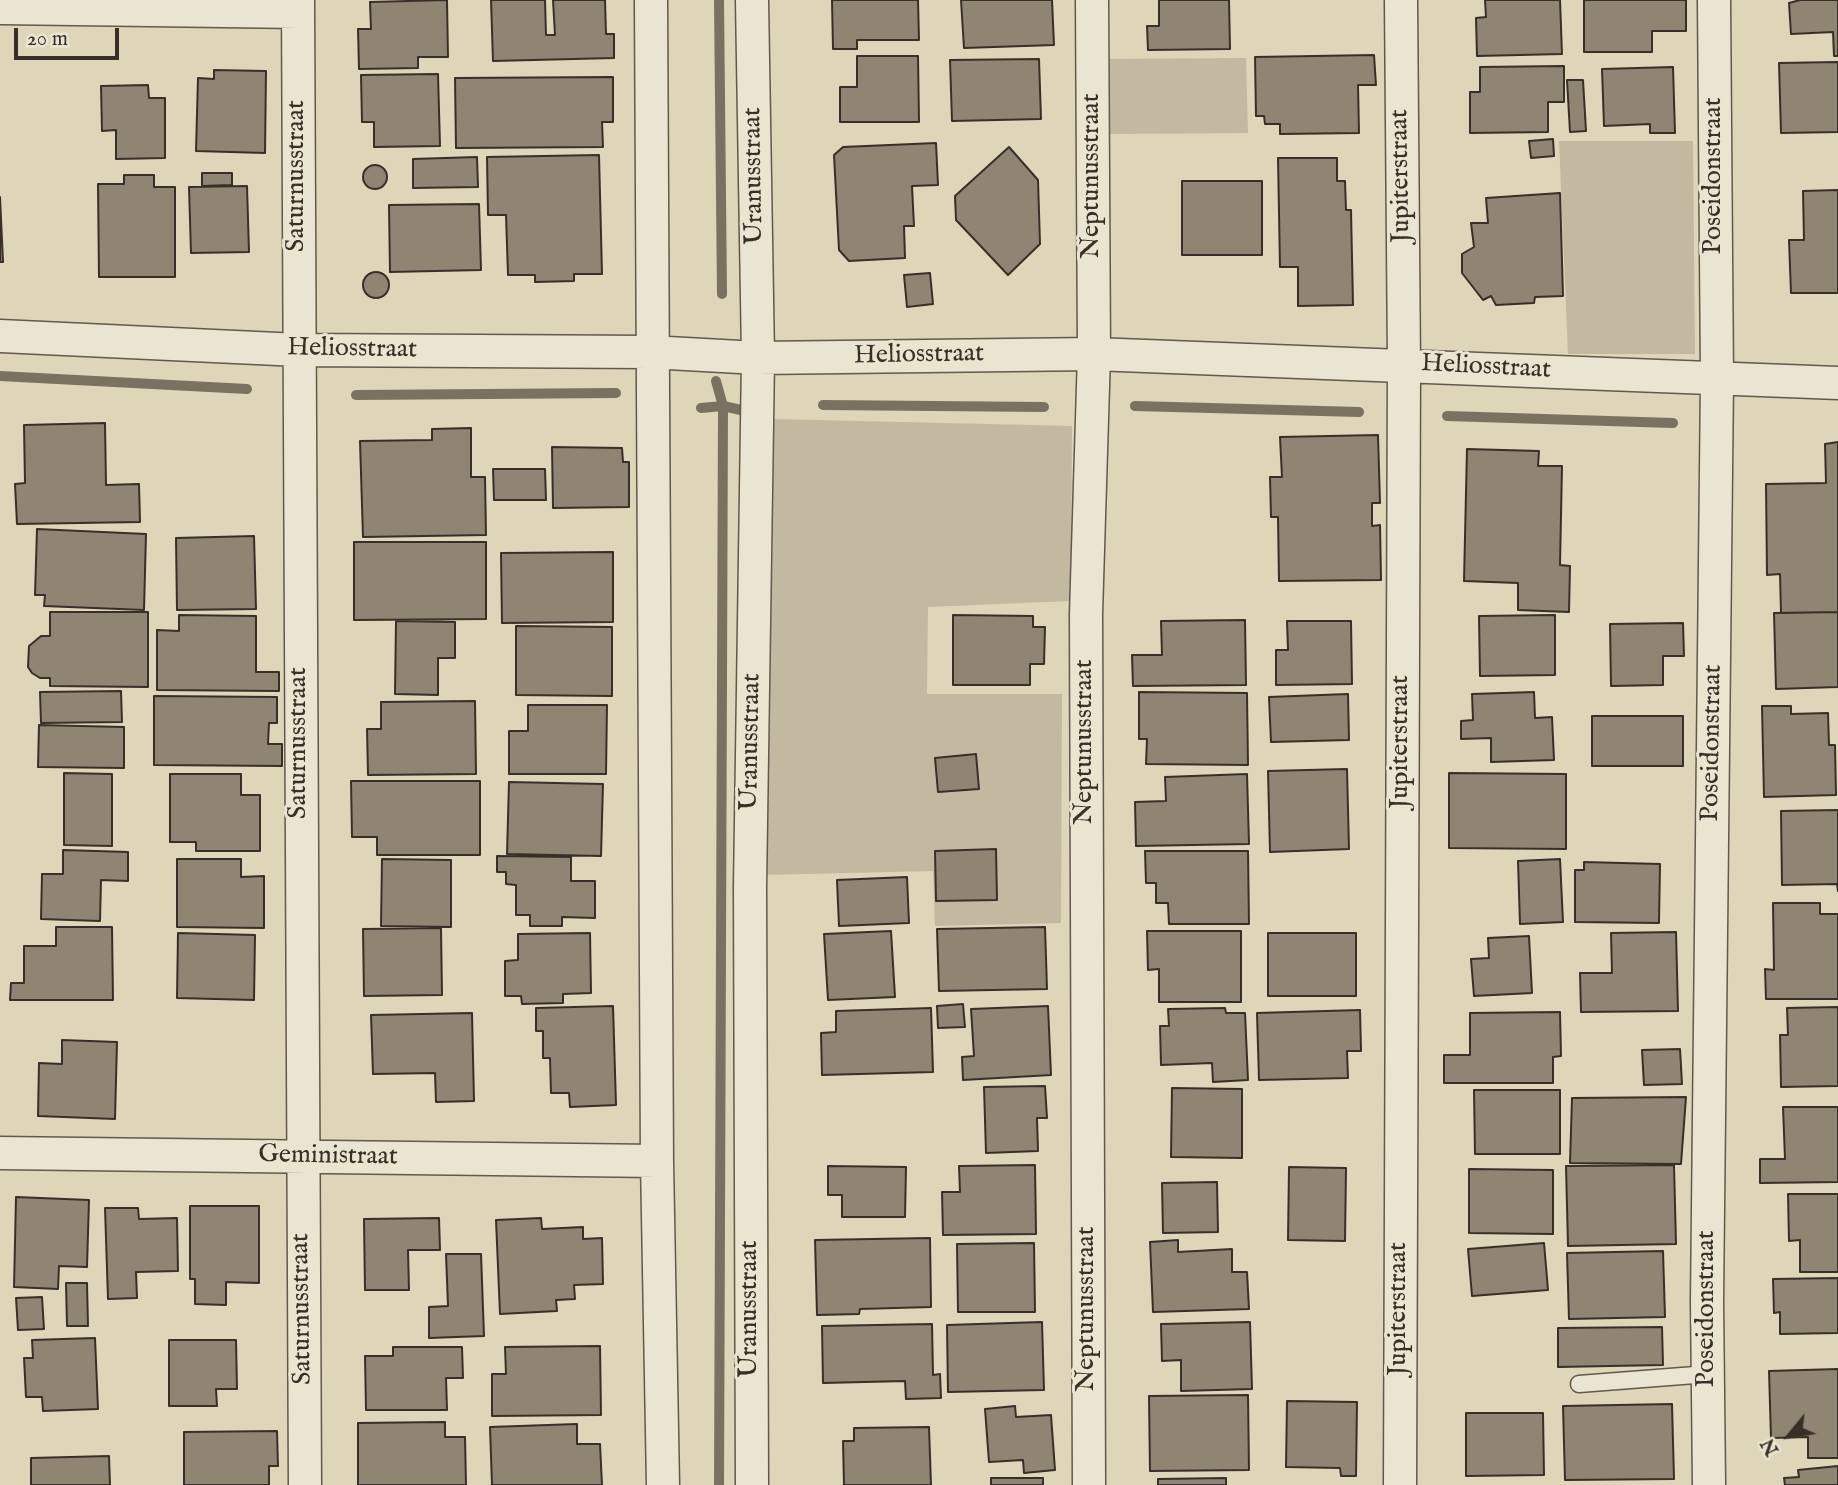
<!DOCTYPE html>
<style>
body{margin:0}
#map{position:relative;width:1838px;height:1485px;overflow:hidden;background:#dfd5b8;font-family:"IM FELL English",serif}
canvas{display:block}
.north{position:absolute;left:1754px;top:1401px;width:70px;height:70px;-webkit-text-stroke:5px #eae4d1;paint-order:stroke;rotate:240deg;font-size:19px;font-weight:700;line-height:28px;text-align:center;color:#3a2f28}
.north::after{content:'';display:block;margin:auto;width:24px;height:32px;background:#3a2f28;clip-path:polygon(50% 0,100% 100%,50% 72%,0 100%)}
.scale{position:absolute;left:14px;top:28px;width:105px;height:32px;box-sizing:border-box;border:4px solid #3a2f28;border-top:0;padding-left:9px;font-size:21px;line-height:24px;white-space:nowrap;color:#3a2f28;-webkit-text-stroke:5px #eae4d1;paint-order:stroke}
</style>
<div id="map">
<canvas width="1838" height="1485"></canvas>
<div class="north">N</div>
<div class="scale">20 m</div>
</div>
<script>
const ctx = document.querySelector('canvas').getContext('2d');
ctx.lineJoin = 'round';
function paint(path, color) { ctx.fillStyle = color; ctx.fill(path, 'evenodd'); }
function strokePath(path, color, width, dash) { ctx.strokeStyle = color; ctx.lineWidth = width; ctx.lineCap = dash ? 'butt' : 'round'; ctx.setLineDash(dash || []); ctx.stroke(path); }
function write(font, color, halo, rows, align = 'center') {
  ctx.font = font + ' "IM FELL English",serif'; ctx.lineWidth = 6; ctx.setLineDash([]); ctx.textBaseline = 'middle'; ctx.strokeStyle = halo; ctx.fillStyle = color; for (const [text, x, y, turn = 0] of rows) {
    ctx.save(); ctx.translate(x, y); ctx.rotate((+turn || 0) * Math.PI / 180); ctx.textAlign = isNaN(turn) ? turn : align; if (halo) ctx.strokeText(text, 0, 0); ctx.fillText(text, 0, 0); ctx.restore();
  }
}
const green = new Path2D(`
 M1246,58L1248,133L1107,134L1106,59Z
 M1559,141H1693L1695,354H1568Z
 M774,419L1072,426L1071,601L928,607L927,694H1062L1061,923L935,926L933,871L764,875Z`);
const stream = new Path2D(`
 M719,0L722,294
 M0,376L247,389
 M716,381L723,406L719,1485
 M356,395L616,393
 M823,405L1044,407
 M1135,406L1359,412
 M701,408L723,406L741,410
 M1447,416L1673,423`);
const building = new Path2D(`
 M447,0L448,57H418V68L359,69L358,29H371L370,2Z
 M491,0H545L546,35H555L553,0H605L606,34H614V58L493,61Z
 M832,0H918L919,40H857V49H833Z
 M961,0H1052L1054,45L964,48Z
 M1159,0H1229L1230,49L1148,50L1147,26H1159Z
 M1485,0H1560L1562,54L1477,56L1476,18L1486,17Z
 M1584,0H1686V31H1652V52H1584Z
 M1800,0H1838V56H1834L1833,32L1791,34L1789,3Z
 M1374,55L1376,85H1358L1359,133L1280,134V124H1265L1264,116H1256L1255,57Z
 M857,56H918L919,122H840V87H857Z
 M1039,59L1041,119L952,121L950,60Z
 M1838,62V132L1781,133L1779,63Z
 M1564,66V102H1548V132L1470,133V92H1480V67Z
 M1673,67L1675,133H1650V124L1604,126L1602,69Z
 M214,70L266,71L265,153L196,151L198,78L214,79Z
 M438,74L440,146L374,147V122H362L361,75Z
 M613,77V122H602L603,147L456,148L455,78Z
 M1567,80H1583L1586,131L1570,132Z
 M148,85L149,98H165V158L116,159V130L102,131L101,86Z
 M1553,139L1554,156L1531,158L1529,141Z
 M936,143L938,185L912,186L914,226H904L905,258L849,261L839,250L834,155L843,147Z
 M1009,147L1038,180L1040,244L1008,275L956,220L955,196Z
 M599,155L602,274H574V281L535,282V275H508L506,215H488L487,157Z
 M477,157L478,187L413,188V159Z
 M1278,158H1337V181H1345L1346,210H1351L1353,305L1298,306V267H1280Z
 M363 177a12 12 0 1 1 24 0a12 12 0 1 1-24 0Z
 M202,173H232V185L202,186Z
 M124,175H154V187H175V277H99L98,184H124Z
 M1182,181H1262V255H1182Z
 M247,186L249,252L191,253L189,187Z
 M1838,190V293H1791L1789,240H1804L1803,191Z
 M1560,193L1563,296L1535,297L1534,303L1496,305L1491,296L1483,300L1462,273V254L1474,247L1471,223H1488L1486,198Z
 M0,197L3,262H0Z
 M479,204L481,270L390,272L389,205Z
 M363 285a13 13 0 1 1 26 0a13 13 0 1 1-26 0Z
 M930,273L933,304L907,307L904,275Z
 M105,423L106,485L139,484L140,522L17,524L15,484L25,483L24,425Z
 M471,428V477H485L486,535L363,537L360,441L432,440V429Z
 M1378,435L1380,503H1372V526L1380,525L1381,580L1279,581L1278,517H1271L1270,477H1282L1280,437Z
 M1838,442V612L1781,613L1780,574L1767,575L1766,484L1826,483L1825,444Z
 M552,447L622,448L623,462H629V507L553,508Z
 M1467,449L1539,451L1538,466H1562L1560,565L1570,566L1569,612L1518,610V583L1464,581Z
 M493,469H545L546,500H494Z
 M37,529L146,534L144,610L44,606L45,595H35Z
 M254,536L256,609L177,610L176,538Z
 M354,542H486V619L354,620Z
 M613,552V622L502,623L501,553Z
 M50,612H148V687L50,686V678H40L32,673L28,667L29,646L41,636H50Z
 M1838,612V687L1776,689L1774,613Z
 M179,615L256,616V672H279V691L157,690V630L179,631Z
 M953,615L1033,616V627H1045L1044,664H1030V685H953Z
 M1555,615V675L1480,676L1479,616Z
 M1245,620L1246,685L1133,686L1132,655H1162L1161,621Z
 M396,621L455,622V658H438V695L395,694Z
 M1287,621H1351L1352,684L1276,685V650H1288Z
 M1683,623L1684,656H1663V685L1611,686L1610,624Z
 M516,626L612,627V696L516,695Z
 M121,691L122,722L41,723L40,692Z
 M1139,692L1247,693L1248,765L1146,764L1147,739H1139Z
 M1534,692L1535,718L1552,717L1554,760L1491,762V738L1461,739V721L1473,720L1472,694Z
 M1348,694L1349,740L1271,742L1269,697Z
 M154,696L277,697V723H269L268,744H282V766L154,765Z
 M475,701L476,774L368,775L367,729H381V702Z
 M528,705H607L606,774H509V731H528Z
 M1762,706H1791V714L1828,713L1829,745H1835L1836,795L1764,797Z
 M1592,716H1683V766H1592Z
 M39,725L124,727V768L38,767Z
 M976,754L979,789L938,792L935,758Z
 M1347,769L1349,849L1270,852L1268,771Z
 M64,773L112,774V846L64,845Z
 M1449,773L1566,774V849L1449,848Z
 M170,774H241V795H260V851H196V842H170Z
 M1247,774L1249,844L1136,846L1135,802L1166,801L1165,777Z
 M351,781H480V855H377V837H352Z
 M509,782L603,784L601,856L507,854Z
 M1838,810V891L1837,884L1782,885L1781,811Z
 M996,849L997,900L936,901L935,851Z
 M63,850L128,852V881L101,880L100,921L41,919L42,874H63Z
 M1145,851H1248L1249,924H1169L1168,903H1156V883H1146Z
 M497,856L571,857V881H595V918L562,917V926H530V915H516V885L506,884V872H497Z
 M177,859H241V877L264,876V928L177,927Z
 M382,859L451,860V927L381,926Z
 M1560,859L1563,922L1520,924L1518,861Z
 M1584,862L1660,864L1659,923L1575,922V870H1584Z
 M907,877L909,923L839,926L837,880Z
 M1773,903H1820V914H1838V999H1766L1765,969L1774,970Z
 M56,927H112L113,1000H10L11,983H24V946H56Z
 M1045,927L1047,989L939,991L937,929Z
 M441,928L442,995L364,996L363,929Z
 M891,931L895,997L828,1000L824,934Z
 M1147,931H1241V1002H1159V969L1148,970Z
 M1676,932L1678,1011L1581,1012L1580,973H1612L1611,933Z
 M178,933L255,935L254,1000L177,998Z
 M590,933L591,993L563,994V1003L522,1004L521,996H505V961L518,960V934Z
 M1268,933H1356V996H1268Z
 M1529,936L1532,993L1474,996L1471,959L1489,958L1488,938Z
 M963,1004L965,1027L938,1028L937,1006Z
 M613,1006L616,1105L570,1107L569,1093H551L550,1058H543V1031H536V1008Z
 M1048,1006L1051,1075L963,1080L962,1057L974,1056L971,1009Z
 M1838,1007V1086L1781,1087L1780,1035H1788L1787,1008Z
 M931,1008L933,1072L822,1075L821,1033L836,1032V1011Z
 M1225,1008L1226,1013H1245L1248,1080L1213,1082L1212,1063L1161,1065L1160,1026H1169L1168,1009Z
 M1360,1010L1361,1051H1347L1348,1078L1259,1080L1257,1013Z
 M1560,1012L1561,1056L1553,1057V1083H1444V1055H1470V1013Z
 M472,1013L474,1101L436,1102L435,1073L373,1074L371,1015Z
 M62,1040L117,1042L115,1119L38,1116L39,1063L62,1064Z
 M1680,1049L1682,1084L1644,1085L1642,1050Z
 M1045,1086L1047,1118H1037L1038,1151L986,1153L984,1087Z
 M1172,1088L1242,1089V1158L1171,1157Z
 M1474,1090H1560V1154H1475Z
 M1686,1097L1681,1164L1570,1163L1572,1098Z
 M1783,1107H1838V1182L1760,1183V1159H1785Z
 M1035,1165L1036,1234L943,1235L942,1192H960L959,1166Z
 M1674,1165L1676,1244L1568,1246L1566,1166Z
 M828,1166L906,1167L905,1217H842V1195H828Z
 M1289,1167L1346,1168L1345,1241L1288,1240Z
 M1469,1169L1553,1170V1234L1469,1233Z
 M1217,1182L1218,1232L1163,1233L1162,1183Z
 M1788,1194H1838V1272H1800V1240L1789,1241Z
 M16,1197L89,1200L87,1267L59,1266L58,1289L14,1287Z
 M190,1206H259V1283L226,1282V1305L195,1304V1279H190Z
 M105,1208H138L139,1219L177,1218L178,1271L136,1272L137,1298L108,1299Z
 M439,1218L440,1250H408L409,1290H365L364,1219Z
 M541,1218L542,1229L583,1227V1239L602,1238L603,1284L574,1285L575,1299L556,1300L557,1311L500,1314L496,1220Z
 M930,1238L931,1307L860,1309L859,1314L817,1315L815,1240Z
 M1178,1240V1252L1232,1249V1272H1247L1249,1309L1153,1312L1150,1242Z
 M1034,1243L1035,1312H958L957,1244Z
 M1544,1243L1548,1290L1472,1296L1468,1249Z
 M1663,1251L1665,1317L1569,1319L1567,1253Z
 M446,1254H481L484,1336L429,1338V1307L448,1306Z
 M1838,1278V1333L1780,1334V1312L1774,1313L1773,1279Z
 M66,1283H87L88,1326H67Z
 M42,1297L44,1329L18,1330L16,1298Z
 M1042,1322L1044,1390L948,1392L947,1325Z
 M1250,1322L1252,1389L1181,1391V1360L1162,1361L1161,1324Z
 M932,1324L933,1375L940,1374L941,1398L906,1399L905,1381L823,1383L822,1326Z
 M1662,1327L1663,1365L1558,1367V1328Z
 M95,1338L98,1409L43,1411L42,1397H26L24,1358H33L32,1340Z
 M169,1340H236L237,1389H216L217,1406H169Z
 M600,1346L601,1415L492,1416V1374H506L505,1347Z
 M393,1347H462L463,1378H446L447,1410H366L365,1356H393Z
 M1838,1369V1458H1808V1437L1771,1438L1769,1371Z
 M1248,1395L1249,1470L1150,1471L1149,1396Z
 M1287,1401L1357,1402L1356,1476H1341L1340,1468L1286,1467Z
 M1672,1404L1674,1479L1565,1480L1563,1406Z
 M1015,1406L1016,1417L1051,1415L1055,1470L1024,1473L1023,1460L989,1462L985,1409Z
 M1466,1413H1543L1544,1475L1466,1476Z
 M445,1422V1437H465L466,1485H358V1423Z
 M577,1424V1444H600L602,1485H492L490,1427Z
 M929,1427L931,1485H844L843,1441H854V1428Z
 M277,1431L278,1466H269V1485H184V1432Z
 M109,1456L110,1485H31V1458Z
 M1838,1466V1485H1785L1784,1478L1799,1477L1798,1470Z
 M991,1478H1043V1485H991Z
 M1226,1478V1485H1158V1479Z`);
const lane = new Path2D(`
 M1579,1384L1708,1374`);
const street = new Path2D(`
 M298,0L305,1485
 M651,0L657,1161L663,1485
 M752,0L758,358L750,887L752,1485
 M0,8L298,12
 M0,336L299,350L650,352L758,358L1094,354L1838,383
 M0,1153L657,1161
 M1089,1485L1086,614L1094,354L1092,0
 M1400,1485L1404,365L1401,0
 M1709,1485L1707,1301L1717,379L1714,0`);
const streetNames = [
 ["Saturnusstraat",298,176,-90],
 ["Uranusstraat",755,176,-91],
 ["Neptunusstraat",1093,176,-90],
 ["Jupiterstraat",1402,176,-91],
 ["Poseidonstraat",1715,176,-90],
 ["Heliosstraat",352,350,1],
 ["Heliosstraat",919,356,-1],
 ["Heliosstraat",1486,368,3],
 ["Uranusstraat",752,742,-89],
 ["Neptunusstraat",1086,742,-90],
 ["Jupiterstraat",1402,742,-90],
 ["Saturnusstraat",300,743,-90],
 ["Poseidonstraat",1713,743,-89],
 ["Geministraat",328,1157,1],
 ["Saturnusstraat",303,1309,-91],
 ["Uranusstraat",751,1309,-90],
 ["Neptunusstraat",1088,1309,-90],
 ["Jupiterstraat",1400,1309,-90],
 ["Poseidonstraat",1708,1309,-90]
];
paint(green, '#c3b9a0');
strokePath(stream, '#7b7161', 10);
paint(building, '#908573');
strokePath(building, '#3a2f28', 2);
strokePath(lane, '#63584c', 19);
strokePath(street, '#63584c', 35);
strokePath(lane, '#eae4d1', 16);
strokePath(street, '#eae4d1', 32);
write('26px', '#3a2f28', '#eae4d1', streetNames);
</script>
